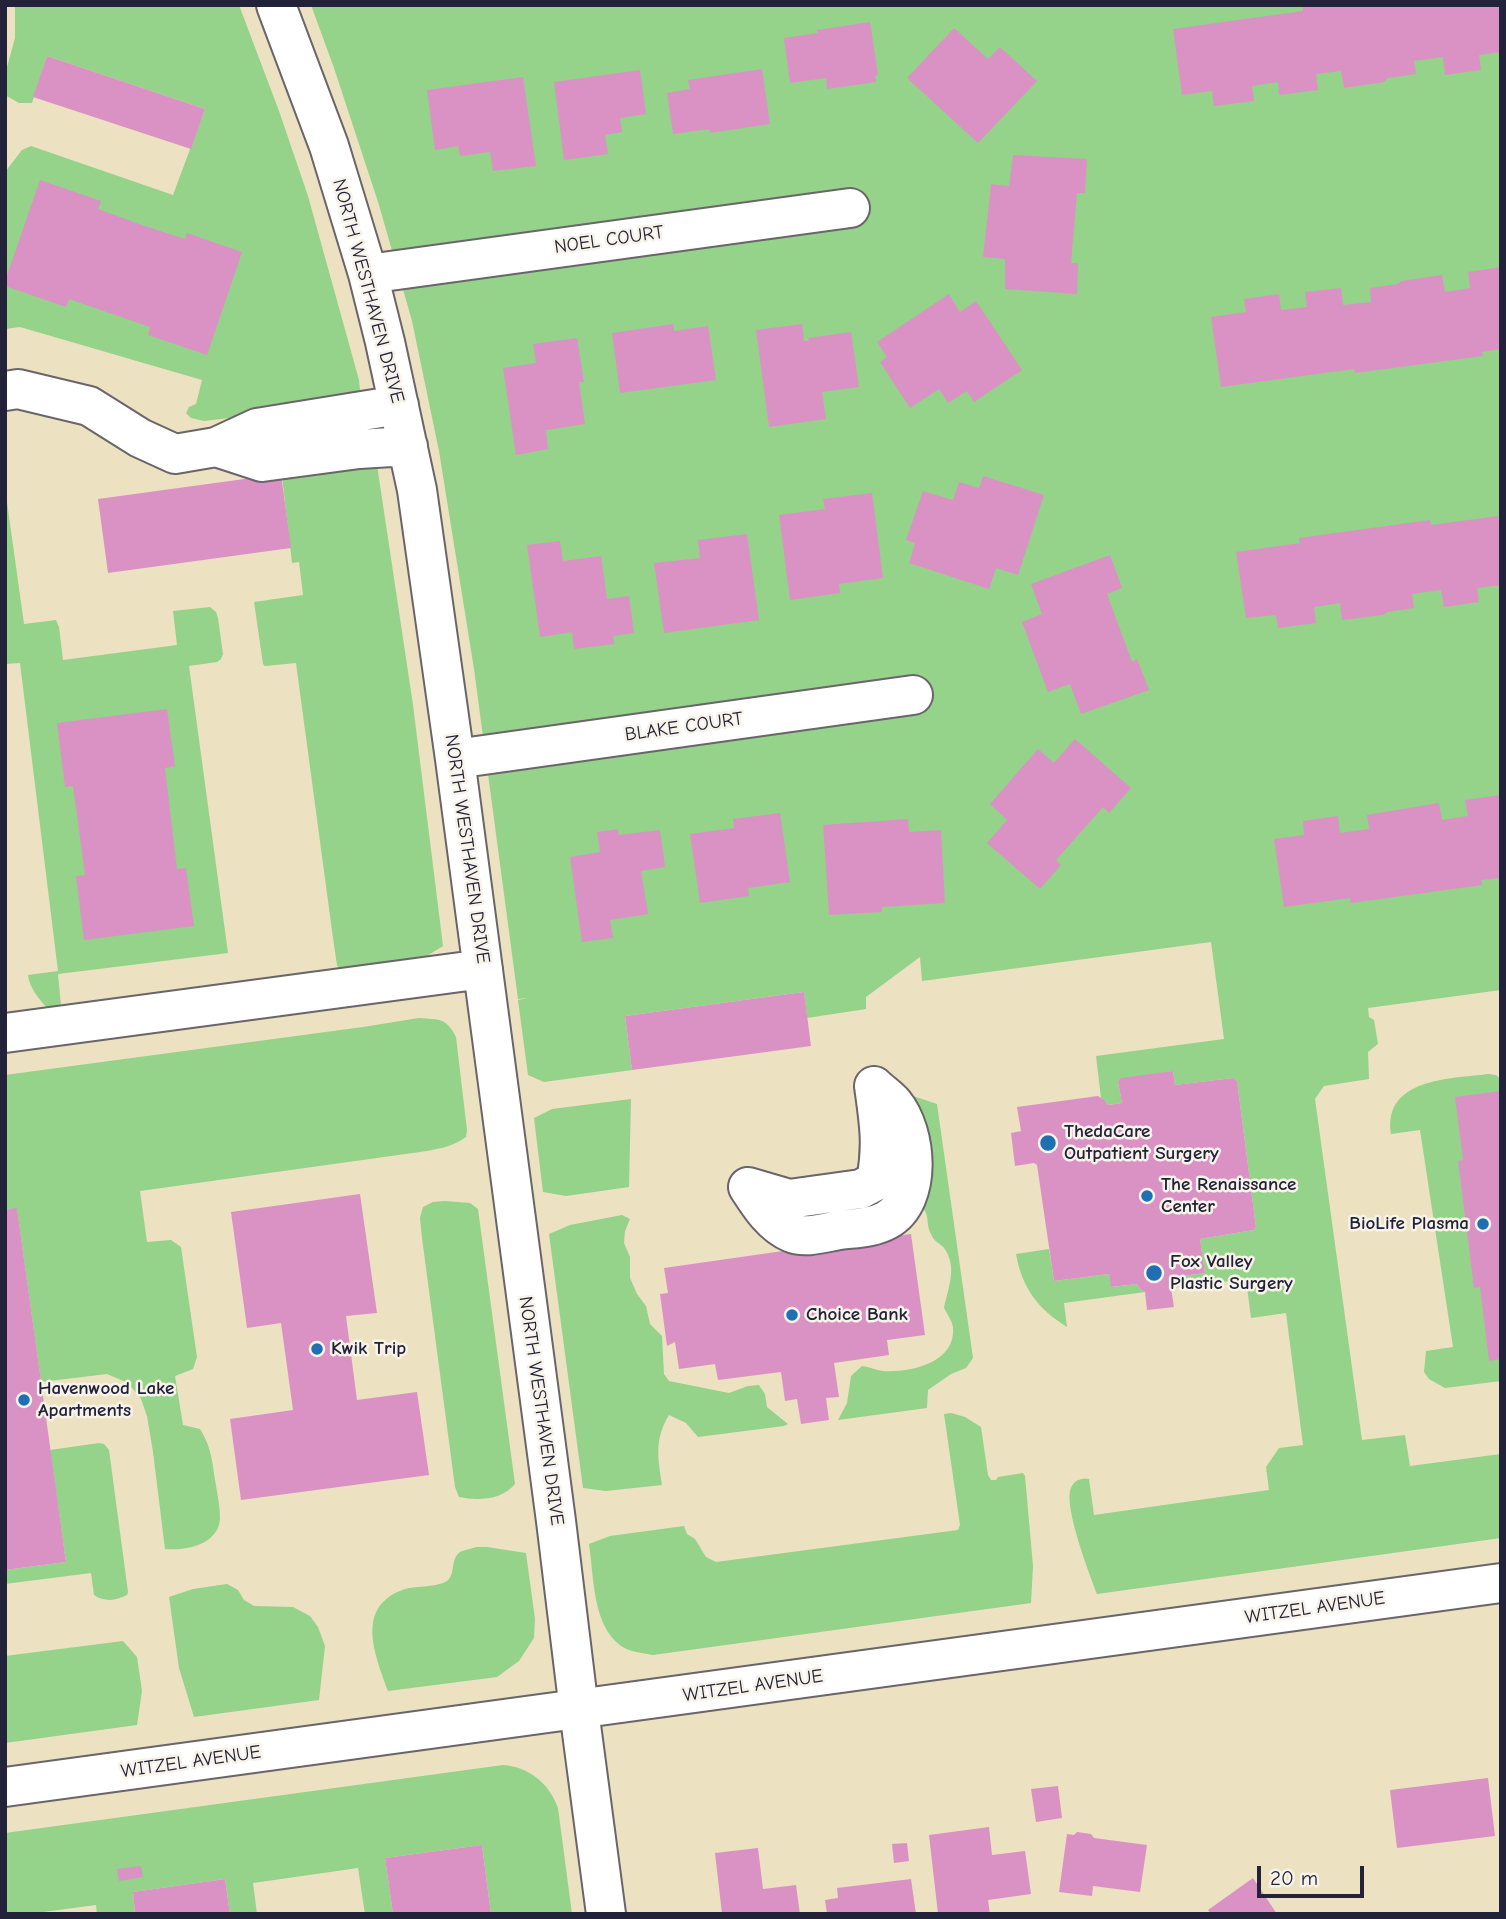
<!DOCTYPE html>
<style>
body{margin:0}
#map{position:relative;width:1506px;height:1919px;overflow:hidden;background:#ece1c1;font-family:"Comic Neue",sans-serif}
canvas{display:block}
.frame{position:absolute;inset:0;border:7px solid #22223b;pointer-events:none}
.scale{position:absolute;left:1257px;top:1866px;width:107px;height:32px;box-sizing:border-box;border:4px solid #22223b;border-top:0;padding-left:9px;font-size:21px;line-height:24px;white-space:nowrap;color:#22223b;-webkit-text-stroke:5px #f7f3e8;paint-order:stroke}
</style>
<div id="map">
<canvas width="1506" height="1919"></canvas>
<div class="frame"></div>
<div class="scale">20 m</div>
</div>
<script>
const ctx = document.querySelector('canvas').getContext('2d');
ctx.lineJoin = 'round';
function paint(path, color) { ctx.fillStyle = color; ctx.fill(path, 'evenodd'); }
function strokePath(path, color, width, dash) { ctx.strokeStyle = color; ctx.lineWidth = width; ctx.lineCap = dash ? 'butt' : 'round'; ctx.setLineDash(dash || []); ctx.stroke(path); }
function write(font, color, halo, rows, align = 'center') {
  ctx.font = font + ' "Comic Neue",sans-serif'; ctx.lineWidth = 5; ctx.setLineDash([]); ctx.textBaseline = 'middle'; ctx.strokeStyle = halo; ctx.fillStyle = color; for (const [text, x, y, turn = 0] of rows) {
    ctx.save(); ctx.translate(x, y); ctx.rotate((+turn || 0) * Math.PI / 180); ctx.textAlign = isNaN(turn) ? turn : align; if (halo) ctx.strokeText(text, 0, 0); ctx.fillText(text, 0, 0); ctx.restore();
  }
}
const green = new Path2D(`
 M15,5H239L279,111L308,196L359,380L360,390L339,400L262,414L204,421L191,418L186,413L189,407L196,404L202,380L20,327L5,329V172L22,150L31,146L173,195L205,109L47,56L32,103H19L5,95L7,67L15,38Z
 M311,5H1501V990L1368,1008L1369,1017L1374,1020L1378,1044L1368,1052L1369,1079L1324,1086L1315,1099L1362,1440L1405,1435L1410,1466L1501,1454V1538L1097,1594C1090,1575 1063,1506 1071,1488C1074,1480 1081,1478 1089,1479L1094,1515L1269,1490L1266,1467L1279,1448L1303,1445L1286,1313L1251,1318L1246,1279L1171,1288L1176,1277L1205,1273L1200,1239L1254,1230L1256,1227L1237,1081L1233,1078L1175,1085L1173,1071L1118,1082L1122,1103L1108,1105L1101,1098L1096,1056L1224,1039L1211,942L922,981L920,957L866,997V1009L807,1018L804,992L625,1016L632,1070L544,1082L528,1075L518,1000L527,998L518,999L474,669L439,451L412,321L379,205L334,68Z
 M377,465L413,705L443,946L422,959L340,970L337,965L333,938L296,663L265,666L263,664L254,602L303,595L299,562L292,563L281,468Z
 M5,488L24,624L56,620L59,627L63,660L177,645L173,611L210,607L216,612L218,618L223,654L221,659L217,662L189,666L228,953L58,974L61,1006L47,1008C39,999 29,987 28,975L58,971L20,663L5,664Z
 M419,1018C439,1020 446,1017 456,1037L467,1130L466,1137C454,1146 442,1148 427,1151L140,1191L147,1242L171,1240L181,1247L197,1357L193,1369L175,1376L183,1425L200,1429C211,1447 212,1459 215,1480C217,1492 220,1506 220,1518C219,1545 185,1551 165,1549L153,1452L147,1416L141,1399L128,1383L107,1374L41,1382L17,1209L5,1210V1075L363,1027Z
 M1488,1074L1496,1075L1501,1079V1381L1445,1388L1429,1379L1424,1372L1426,1351L1453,1347L1420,1130L1391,1134C1383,1078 1450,1079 1488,1074Z
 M913,1096L937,1104L973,1358L966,1368L951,1374L928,1390L927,1408L838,1420L847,1403L851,1376L862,1366C869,1367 876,1370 883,1371C909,1373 956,1363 953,1328C953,1322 947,1314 944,1308C948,1288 958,1267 944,1248C941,1244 934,1241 932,1236C923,1220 934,1217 916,1201L922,1161Z
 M631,1099L629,1187L566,1196L543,1192L534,1118L552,1109Z
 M445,1201L470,1203L478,1209L515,1484C502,1500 478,1501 459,1497L455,1487L422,1238L420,1218L423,1207L433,1202Z
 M622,1215L630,1219L625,1231L624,1243L630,1257V1278L637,1294L646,1306L650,1324L662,1336L664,1374L669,1381L729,1393L748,1386L759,1385L765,1394L767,1407L788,1424L784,1426L698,1437L686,1423L669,1415C654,1440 658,1457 662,1485L606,1491L583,1488L549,1234L570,1225Z
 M1049,1249L1054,1281L1109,1274L1112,1287L1137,1284L1140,1289L1145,1292L1064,1303L1067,1327C1038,1309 1022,1288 1016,1254Z
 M951,1413L965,1417L981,1427L988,1475L991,1480H996L998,1477L1023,1473L1025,1476L1033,1566L1031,1603L653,1655C642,1653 630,1652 621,1646C592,1625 594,1576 589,1544L610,1536L684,1526L687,1534L695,1539L706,1557L716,1562L958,1530L960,1525L944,1414Z
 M99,1443L104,1444L109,1450L128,1592L127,1595C116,1601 104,1602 94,1595L91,1573L5,1584V1570L66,1562L50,1450Z
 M476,1547H487L526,1553L535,1619L534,1638L519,1661L497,1677L388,1691C375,1655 354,1606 405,1589C416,1586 438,1587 447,1581C456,1574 450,1559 460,1552C464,1550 471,1549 476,1547Z
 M227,1584L238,1590L244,1600L254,1606L293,1607L310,1616L318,1627L325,1646L319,1700L194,1717L179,1668L169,1597L193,1589Z
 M123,1641L137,1657L142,1691L137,1725L5,1743V1656Z
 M503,1765C529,1767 549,1783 558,1808L572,1914H491L482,1845L385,1858L393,1914H365L358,1868L253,1883L257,1914H230L225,1879L133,1892L135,1914H97L96,1905L28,1914H5V1833Z`);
const building = new Path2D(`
 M1308,5H1501V52L1479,55L1481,70L1445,75L1443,57L1414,61L1416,74L1388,78L1384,82L1344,88L1341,71L1316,74L1318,90L1279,95L1278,82L1252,86L1254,101L1214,106L1212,91L1182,95L1173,29L1303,11V6Z
 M870,22L878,75L875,76L876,82L827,89L826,78L790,83L784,38L818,33L817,30Z
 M954,28L988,59L1000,47L1037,81L978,143L907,78Z
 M47,56L205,109L191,149L33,97Z
 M762,69L770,124L710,133L709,129L673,134L667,93L690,89L688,80Z
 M640,70L646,114L620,118L622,132L605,135L608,154L564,160L554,82Z
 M523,77L536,166L493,171L490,152L460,156L458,146L435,150L427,90Z
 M1013,155L1087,159L1085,193H1077L1071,263H1078L1077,294L1005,289V259L983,257L991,184L1009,186Z
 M40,180L101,201L98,209L142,225L185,239L187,233L242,252L207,355L148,335L150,327L69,299L66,307L5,286V281Z
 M1501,267V349L1482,352L1483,356L1355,373L1354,369L1221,387L1211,317L1246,312L1244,299L1279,294L1281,310L1307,307L1305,292L1341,288L1343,305L1371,302L1370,288L1398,284L1401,281L1442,275L1445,292L1470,288L1468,272Z
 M949,294L960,312L976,301L1022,370L974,402L967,391L948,403L939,389L910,408L880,362L887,357L877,342Z
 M673,324L674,331L708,326L716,380L620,393L612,333Z
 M802,324L804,341H809L808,338L851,332L859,387L822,392L826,419L769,427L756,330Z
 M577,338L584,382H579L585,424L546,430L548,449L516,455L503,368L536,363L533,344Z
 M281,474L291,548L108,573L98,499Z
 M983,476L1044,495L1018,575L996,568L989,589L909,563L915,543L906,540L923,491L953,500L959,482L979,488Z
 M872,493L883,578L839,584L840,593L790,600L779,515L825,509L823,499Z
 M1498,516L1501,538V585L1477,588L1479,602L1444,607L1441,590L1412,594L1414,608L1387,612L1383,615L1342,620L1340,603L1314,607L1316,623L1278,628L1276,615L1246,618L1236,552L1300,543L1299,538L1430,520L1431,525Z
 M747,534L759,620L664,633L654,563L700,558L698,540Z
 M560,541L563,561L601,556L607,599L629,596L634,633L613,636L614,644L574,649L572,632L540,637L527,545Z
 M1110,555L1122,588L1107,594L1132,662L1137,659L1149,690L1081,714L1070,684L1048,692L1022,622L1042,614L1031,584Z
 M167,709L175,766L165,768L177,869L186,868L194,926L84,940L76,876L85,875L73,786L65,787L57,723Z
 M1075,739L1131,788L1109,813L1103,807L1056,860L1061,865L1040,889L987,843L1007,820L990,804L1038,749L1054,763Z
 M1501,795V878L1481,880L1482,885L1351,903L1350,898L1284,907L1274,839L1304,835L1303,821L1338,816L1340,833L1369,829L1367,815L1439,803L1442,820L1468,816L1465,800Z
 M780,813L790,882L748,888L749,896L700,903L690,834L734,828L733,819Z
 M908,819L909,832L941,830L945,903L882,907V912L829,915L823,825Z
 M618,829L619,835L660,830L665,867L641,871L648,914L610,920L613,938L582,942L570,857L600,852L597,832Z
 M804,992L811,1046L632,1070L625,1016Z
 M1173,1071L1175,1085L1233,1078L1237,1081L1256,1227L1254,1230L1200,1239L1205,1273L1176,1277L1171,1288L1174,1307L1147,1310L1145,1292L1140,1289L1137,1284L1111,1287L1109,1274L1054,1281L1037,1165L1034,1163L1015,1166L1011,1133L1021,1131L1017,1107L1098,1096L1104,1100L1108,1105L1122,1103L1118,1082L1121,1078Z
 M1501,1091V1359L1489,1361L1480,1287L1474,1288L1458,1161L1463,1160L1455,1097Z
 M360,1194L377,1313L346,1316L357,1400L417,1392L429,1475L241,1500L230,1419L293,1410L281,1323L247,1328L231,1212Z
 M804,1197L874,1239L911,1234L925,1335L887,1340L889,1355L834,1363L839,1397L826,1398L829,1420L801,1424L797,1399L785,1401L781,1372L718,1380L715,1364L679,1369L675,1342L667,1346L660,1294L668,1293L664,1268L811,1247Z
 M17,1208L66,1562L5,1570V1210Z
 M1488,1778L1495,1836L1397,1848L1390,1790Z
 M1058,1786L1062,1818L1036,1822L1031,1789Z
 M989,1827L992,1855L1025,1851L1031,1894L988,1900L990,1914H938L929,1835Z
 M1077,1832L1091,1834L1094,1838L1147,1845L1140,1892L1093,1886L1092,1896L1059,1892L1067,1834L1074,1835Z
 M907,1843L909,1861L894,1863L892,1844Z
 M482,1845L491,1914H393L385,1858Z
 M758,1848L763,1889L796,1885L800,1914H722L715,1853Z
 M141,1866L143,1877L119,1881L117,1869Z
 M1253,1878L1277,1914H1211L1208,1910Z
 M225,1879L230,1914H135L133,1892Z
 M911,1879L916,1914H827L825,1900L838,1898L837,1888Z`);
const minor = new Path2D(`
 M276,5L329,146L368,274L385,342L417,490L455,759L556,1521L579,1710L606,1914
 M368,274L850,208
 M5,391L18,389L89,406L140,438L175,454L216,447L257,428L399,405
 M216,447L262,462L359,449L408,446
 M455,759L913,695
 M5,1033L483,969
 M748,1187C759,1204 772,1225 792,1233C805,1239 826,1232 840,1230C855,1228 873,1228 887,1220C923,1200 917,1132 894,1104C888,1097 880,1092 874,1086
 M748,1187L789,1199L861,1189L876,1181C883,1145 879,1122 874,1086`);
const major = new Path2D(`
 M5,1787L1501,1583`);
const markers = [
 [1048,1143,9,"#1f6fb2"],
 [1147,1196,7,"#1f6fb2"],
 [1483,1224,7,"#1f6fb2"],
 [1154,1273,9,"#1f6fb2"],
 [792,1315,7,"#1f6fb2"],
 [317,1349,7,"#1f6fb2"],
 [24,1400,7,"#1f6fb2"]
];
const streetNames = [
 ["NOEL COURT",609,240,-8],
 ["NORTH WESTHAVEN DRIVE",368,291,75],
 ["BLAKE COURT",684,727,-8],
 ["NORTH WESTHAVEN DRIVE",467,849,82],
 ["NORTH WESTHAVEN DRIVE",541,1411,82],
 ["WITZEL AVENUE",1315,1608,-8],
 ["WITZEL AVENUE",753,1686,-8],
 ["WITZEL AVENUE",191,1762,-8]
];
const poiNames = [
 ["ThedaCare",1064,1132],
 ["Outpatient Surgery",1064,1154],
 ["The Renaissance",1161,1185],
 ["Center",1161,1207],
 ["BioLife Plasma",1469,1224,"right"],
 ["Fox Valley",1170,1262],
 ["Plastic Surgery",1170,1284],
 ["Choice Bank",806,1315],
 ["Kwik Trip",331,1349],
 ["Havenwood Lake",38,1389],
 ["Apartments",38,1411]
];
paint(green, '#94d389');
paint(building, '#da92c5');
strokePath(minor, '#69656a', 42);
strokePath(major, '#69656a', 42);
strokePath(minor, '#fff', 38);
strokePath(major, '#fff', 38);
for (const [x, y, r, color] of markers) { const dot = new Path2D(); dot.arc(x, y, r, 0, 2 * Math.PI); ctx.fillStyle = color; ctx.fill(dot); strokePath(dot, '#f7f3e8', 2.5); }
write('19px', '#22223b', '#f7f3e8', streetNames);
write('bold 19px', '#22223b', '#f7f3e8', poiNames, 'left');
</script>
